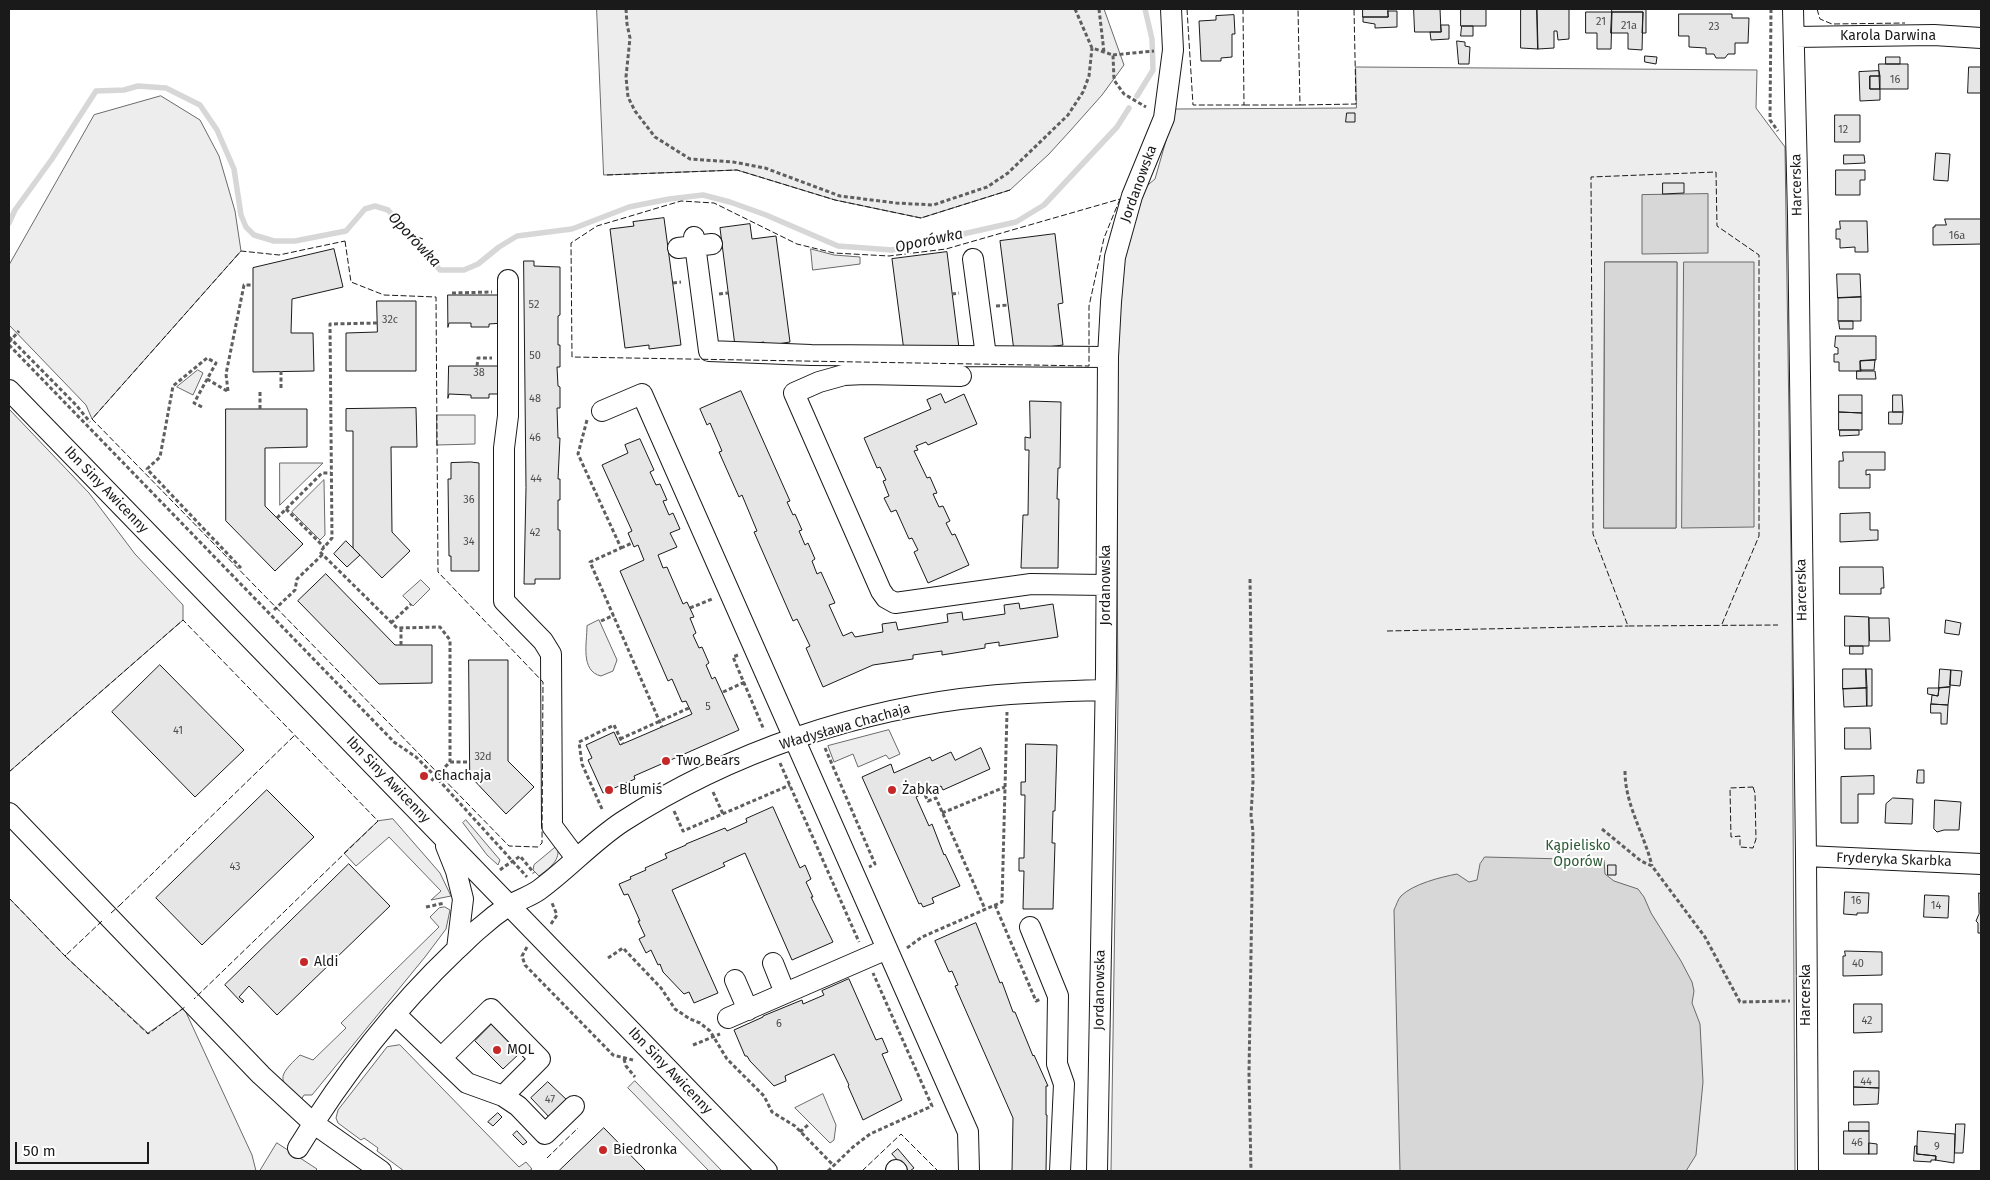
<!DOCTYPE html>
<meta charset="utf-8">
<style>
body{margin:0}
#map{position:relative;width:1990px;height:1180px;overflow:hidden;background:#fff;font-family:"Fira Sans",sans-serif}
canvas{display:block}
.frame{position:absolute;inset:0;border:10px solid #1a1a1a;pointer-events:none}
.scale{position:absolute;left:15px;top:1142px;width:134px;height:22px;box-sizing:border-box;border:2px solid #1a1a1a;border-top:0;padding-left:6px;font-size:15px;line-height:18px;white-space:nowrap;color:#1a1a1a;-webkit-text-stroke:4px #fff;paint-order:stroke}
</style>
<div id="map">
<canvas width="1990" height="1180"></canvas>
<div class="frame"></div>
<div class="scale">50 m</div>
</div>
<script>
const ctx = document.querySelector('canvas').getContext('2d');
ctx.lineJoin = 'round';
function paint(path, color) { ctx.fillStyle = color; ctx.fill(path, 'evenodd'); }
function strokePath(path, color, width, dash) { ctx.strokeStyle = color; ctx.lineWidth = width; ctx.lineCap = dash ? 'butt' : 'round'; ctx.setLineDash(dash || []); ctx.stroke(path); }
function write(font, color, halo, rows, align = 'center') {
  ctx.font = font + ' "Fira Sans",sans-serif'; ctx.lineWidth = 4; ctx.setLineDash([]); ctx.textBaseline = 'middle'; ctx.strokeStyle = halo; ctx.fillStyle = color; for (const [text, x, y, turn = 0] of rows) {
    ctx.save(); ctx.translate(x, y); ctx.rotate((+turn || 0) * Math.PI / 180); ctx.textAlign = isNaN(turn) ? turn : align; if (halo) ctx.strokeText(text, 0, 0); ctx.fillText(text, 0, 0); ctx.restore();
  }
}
const green = new Path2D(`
 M597,9H1104L1124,65L1102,95L1070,131L1049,154L1010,190L921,218L835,200L737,170L604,175Z
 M1356,67L1757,70L1756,108L1785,147L1792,625L1795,1171H1111L1118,701L1116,387L1121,266L1143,189L1155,179L1175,109L1356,108ZM1605,262H1677L1676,528H1604Z
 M161,96L200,120L219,156L235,211L241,251L92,419L86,405L9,325V265L94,115Z
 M811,249L834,255L860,257V264L813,270Z
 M198,370L203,373L193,395L177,387Z
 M9,409L89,493L135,554L183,605V620L9,772Z
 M437,415H475V444L437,445Z
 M280,463H323L280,505Z
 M324,480L325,535L320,540L292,512Z
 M421,580L430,589L413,606L403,596Z
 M599,620L617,660L613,671L601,676C580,671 587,643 587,626Z
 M889,730L900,754L889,759L886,755L858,767L853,754L834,762L828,746Z
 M393,819L440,873L451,896L431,900L441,891L389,837L356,866L344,853L378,821Z
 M466,820L500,860L498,865L487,855L463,823Z
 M557,846C562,860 549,868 539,876L533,870L534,865Z
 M9,898L65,956L148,1033L184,1008L252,1155L256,1171H9Z
 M445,907L450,910L446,929L425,957L312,1095H304L301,1100C278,1080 276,1078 300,1055L313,1060L346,1028L341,1023L439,927L430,917L439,908Z
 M400,1045L519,1167L526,1162L532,1169L529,1171H404L377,1151L378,1148L364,1138L361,1140L338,1123L336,1118L338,1110L387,1047Z
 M635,1081L722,1171H709L628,1088Z
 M823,1094L836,1125L834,1140L830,1143L795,1108Z
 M277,1143L317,1169L315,1171H260Z`);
const water = new Path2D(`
 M1708,194V253L1642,254V195Z
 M1605,262H1677L1676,528H1604Z
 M1684,262H1754V527L1682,528Z
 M1485,857L1604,860L1605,874L1614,881L1638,889L1644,897L1651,913L1681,961L1692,982L1694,991L1692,1003L1700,1024L1703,1082L1696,1155L1686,1171H1400L1394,910C1396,906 1398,899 1401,896C1413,884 1441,877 1457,874L1469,882L1477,880L1480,864Z`);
const stream = new Path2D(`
 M1137,96L1153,70L1152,39L1145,9
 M9,223L15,210L52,159L96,91L124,90L138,86L166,88L200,105L217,130L234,169L241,215L246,227L254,235L274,241H295L346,231L365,209L375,206L388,210L440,270H464L478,264L499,247L517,236L572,229L629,207L669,199L703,195L730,202L766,215L838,246L892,250L1016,222L1044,205L1117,127L1129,108`);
const building = new Path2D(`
 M1363,9H1388V17H1363Z
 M1414,9H1440L1441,32H1415Z
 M1461,9H1486V26H1461Z
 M1521,9H1537L1538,49L1521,48Z
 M1537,9H1569V39L1558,40L1557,31H1554V48L1538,49Z
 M1612,9H1646V33H1642L1643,12H1612Z
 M1388,11H1397V27L1375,28V24L1363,22V17H1388Z
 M1586,12H1612L1611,49H1597V33H1586Z
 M1612,12H1643L1642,50L1628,49V33H1611Z
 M1679,14H1732V18H1749L1748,43H1735V54H1728L1725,58H1716L1714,54H1706V48L1689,47V36H1679Z
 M1234,15L1235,34H1232V57L1221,58V61H1201L1199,21L1216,20V16Z
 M1441,25H1449V39L1431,40L1430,32H1441Z
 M1462,26H1473V36H1461Z
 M1457,41L1465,42V46L1470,47L1469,64H1459Z
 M1645,56L1657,57L1656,64L1645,62Z
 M1886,57H1900V64H1886Z
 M1879,64H1908V89H1880Z
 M1969,67H1981V93H1968Z
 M1879,71L1880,76H1870V89H1880V100L1860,101L1859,72Z
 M1870,76H1880V89H1870Z
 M1347,113H1355V122H1346Z
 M1835,115H1860V142H1835Z
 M1936,153L1950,154L1948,181L1934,180Z
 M1844,155H1864L1865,163L1844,164Z
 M1836,170H1865V180H1860V195H1836Z
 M1663,183H1684V193L1663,194Z
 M664,218L681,345L649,349V345L625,348L610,229L634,226L633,222Z
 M1945,219H1981V244L1933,245V227H1935V225H1946Z
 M1840,221H1867L1868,252H1855V247L1840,248V239H1836V229H1840Z
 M750,224L752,239L776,236L790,342L765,346L764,342L735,346L720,228Z
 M1055,234L1063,303L1058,304L1063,345L1014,351L1000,241Z
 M334,249L343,287L292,299L291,333H313L314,371L253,372V268Z
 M947,252L959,348L904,351L892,259Z
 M524,261H534V266L560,267V315L558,316V345H560V367H557L558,386L560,387V408H557L558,438H560L558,479H560V500H558V530H560V579H535V584H524L526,488Z
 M1837,274H1860L1861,297L1838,298Z
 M448,295H502L503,323L489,324V327H471V323H449L448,327Z
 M1861,297V321H1838V298Z
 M377,301H416V371H346V333L377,332Z
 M1839,321H1853V329H1840Z
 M1836,336H1876V360L1860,361L1861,371H1839V362H1834V354H1838V348L1835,347Z
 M1875,360L1874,370H1860V361Z
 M449,366H503V394H489V398H471V395L449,394L448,398Z
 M1857,371H1875L1876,379H1857Z
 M741,391L790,501L787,502L793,515L795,514L802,530L799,531L805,545L808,543L815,559L812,561L817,574L821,572L835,603L829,605L843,636L852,632L855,637L883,632L882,624L896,622L898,630L948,622L947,614L962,612L963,620L1005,614L1004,605L1019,603L1020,609L1053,604L1058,637L999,646V642L985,644V648L942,655V651L913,655V659L873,665L823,687L806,648L810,646L797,619L793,621L754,532L757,531L742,495L739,497L719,452L722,451L710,423L707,425L700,409Z
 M941,394L945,403L964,394L977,424L928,445L926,442L916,446L918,450L914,451L927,478L930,477L937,493L933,494L939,507L943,506L950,521L946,523L952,535L955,534L969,565L928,583L914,552L918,550L912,538L909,539L896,510L891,512L884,498L889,496L883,481L886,480L880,467L877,468L864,438L931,409L927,400Z
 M1839,395H1862V413L1839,412Z
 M1893,395H1902L1903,412H1893Z
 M1030,401L1061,402L1060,468H1058L1057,499H1059L1058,568H1021L1023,515H1028L1029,450H1025V437L1030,438Z
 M416,408L417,447H391L392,532L410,551L382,578L353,548V431H346V409Z
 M226,409H307V447L265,448V506L303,544L275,571L226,521Z
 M1839,412L1862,413V430H1839Z
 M1889,412H1903L1902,424H1889Z
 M1840,430H1859V435L1840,436Z
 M640,439L654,470L650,472L656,485L660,484L667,500L663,501L669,515L673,513L680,529L670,533L677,547L658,555L663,568L667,567L683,604L687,602L694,617L690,618L696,633L693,635L699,648L702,647L709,663L706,665L712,679L715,677L739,730L634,776L635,779L603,793L588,760L592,758L586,745L614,732L620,745L692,714L686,701L682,702L672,679L668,681L620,571L644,560L638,545L634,547L628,533L632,531L602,465L628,453L625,445Z
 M1843,452H1885V470H1866V475L1870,474V488H1839V461H1843Z
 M471,462L479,463V571H451V556H449L448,479H451V463Z
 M1870,513V530H1878V540L1840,542V514Z
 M346,541L360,555L347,567L334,554Z
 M1840,567H1883L1884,588H1881V594H1840Z
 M326,574L395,645H432V683L379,684L298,601Z
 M1845,616L1869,617V646H1845Z
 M1869,618H1889L1890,641H1870Z
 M1946,620L1961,623L1959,635L1945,633Z
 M1850,646H1863V654H1850Z
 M469,660H508V761L534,787L506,814L470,776Z
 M160,665L244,750L195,797L112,712Z
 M1843,669H1866L1867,688L1843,689Z
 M1866,669H1872V706H1867Z
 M1940,669L1951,670L1950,687L1939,688Z
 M1951,670L1962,671L1960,686L1950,685Z
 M1950,687L1948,705L1931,704L1932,695L1938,696L1939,688Z
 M1867,688V706L1844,707L1843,689Z
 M1928,688H1939L1938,696L1928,694Z
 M1931,704L1948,705L1947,724H1941V713H1931Z
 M1845,728H1870L1871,749H1845Z
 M1026,744L1057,745L1055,811H1053L1052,843H1055L1053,909H1023L1024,871H1019V858H1024L1025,795H1021V782H1025Z
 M981,748L990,769L943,790L941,786L927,792L925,789L918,792L920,795L916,797L929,826L932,824L944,855L945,854L960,886L932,898L934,903L923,907L921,903L919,904L862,777L891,764L894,773L930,757L932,761L951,752L955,760Z
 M1918,770H1924V783H1917Z
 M1874,776V794H1858V823H1841V777Z
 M267,790L314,837L202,945L156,898Z
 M1893,798L1913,799L1912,824L1885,823L1886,804Z
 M1935,800L1961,802L1959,830H1944L1937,832L1934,829Z
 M773,807L800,868L805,865L811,879L806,882L813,897H811L833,942L792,960L745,853L723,863L725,866L672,890L718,993L694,1003L689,992L684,994L663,972L660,964L658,965L651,950L646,953L639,939L645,936L638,921H640L628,894L624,895L619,884L631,879L630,877L646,870L645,868L667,858L665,854L686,845V844L725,828L727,831L747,822L746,819Z
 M349,864L390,906L277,1015L249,986L239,997L244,1001L242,1003L225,985Z
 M1608,865H1616V875H1608Z
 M1845,892L1869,893L1868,913H1857V915L1844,914Z
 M1979,893L1981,894V933H1978V923L1976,921L1979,914Z
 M1925,895L1949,896L1948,918L1924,917Z
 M976,923L1000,983L1002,982L1013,1012H1015L1033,1056L1034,1055L1048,1086H1046V1115H1047L1046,1171H1012L1013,1118L955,986L958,985L952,971L949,972L935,941Z
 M1845,951L1882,952V975L1843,976V956H1845Z
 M849,979L876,1040L882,1038L888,1052L882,1054L902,1100L863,1120L848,1086L849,1085L834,1054L785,1076L786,1081L774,1086L750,1061L747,1056H745L734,1030L763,1017V1016L802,1000L803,1004L824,995L822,991Z
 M1854,1004H1882V1032L1854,1033Z
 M492,1024L520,1053L503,1069L475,1041Z
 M1854,1071H1879V1088L1854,1087Z
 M548,1082L569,1102L551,1119L531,1098Z
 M1854,1087L1879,1088L1878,1104L1854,1105Z
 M498,1113L502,1117L493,1126L488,1122Z
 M1849,1122H1869V1131H1849Z
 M1956,1124H1965L1963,1153H1955Z
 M604,1128L646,1171H559Z
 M517,1131L527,1142L523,1145L513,1135Z
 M1844,1131H1869V1154H1844Z
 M1918,1131L1955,1134L1954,1163L1935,1160L1936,1156L1917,1154Z
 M1869,1143L1877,1144V1154H1869Z
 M1915,1146H1917V1154L1936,1156V1160H1931V1162L1914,1161Z
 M898,1149L914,1168L910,1171H907L892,1154Z`);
const path = new Path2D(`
 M626,9L627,24L630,38L626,77L628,97L635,111L655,137L690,159L733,162L765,168L840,196L896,203L933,205L987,187L1008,173L1068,115L1083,92L1089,76L1092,48
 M1075,9L1092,48L1113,55L1114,80L1124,94L1146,107
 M1099,9L1104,52
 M1771,9L1770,120L1778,131
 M1113,55L1154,51
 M673,283L681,282
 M452,293L492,292
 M719,294L728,293
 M952,294L959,293
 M996,306L1008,305
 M377,323L330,324L332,538L320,552L397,628L440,627L450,640V762L431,781
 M9,337L76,405L90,422
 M9,342L19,331
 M9,345L394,742L416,757L436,777L527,877
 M477,366L478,358H492
 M281,371V390
 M207,379L227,391
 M228,391L226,374L244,285H253
 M202,407L194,403L216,363L207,358L173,386L160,457L147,469L241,568
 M260,409V391
 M587,420L578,454L621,548L590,562L662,727
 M286,509L324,547
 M277,518L322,473H331
 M621,548L632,543
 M1250,579L1253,782L1251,815L1253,832L1249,1074L1251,1171
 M690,608L712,599
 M274,610L295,590L297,579L323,554
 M601,621L614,615
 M391,623L411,604
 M401,628V645
 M738,655L733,657L764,730
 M723,692L745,682
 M620,739L689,708
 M825,748L875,864L869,867
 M450,762H470
 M780,763L859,942
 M1625,771C1625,805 1644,833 1652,866
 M713,792L723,814
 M925,795L928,801L936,798L985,909
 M602,809L582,764L579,742L614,725L623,744
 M674,811L683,831L790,785
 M942,813L1005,787
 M1602,829L1641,861L1652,866L1705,937L1740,1002L1790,1001
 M500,870C507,864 513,862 520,856L534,873
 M995,905L1036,1001L1041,999
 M426,907L445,903
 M551,924L557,915L552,903
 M527,947L522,956L525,965L613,1055L633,1060
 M907,948L922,937L1002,902L1007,712
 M608,958L623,948L661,988L675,1009L690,1019L700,1023L710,1031L727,1059L764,1096L772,1112L795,1126L834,1166
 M693,1045L720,1034
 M624,1059L626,1066L635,1077
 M800,1132L809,1124
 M828,1171L853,1147L870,1134L932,1106L873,973`);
const minor = new Path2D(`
 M1793,9L1798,216L1806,856L1808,1171
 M1794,37L1934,35L1981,38
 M694,237L709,351L811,355L1108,357
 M678,248L712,244
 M973,259L986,356
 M508,280V416L504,448V601L543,641L551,654L552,826L576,858
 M961,376L865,374L844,375L819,382L794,393L881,591L886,598L895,603L1031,584L1106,585
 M9,390L767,1171
 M602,411L642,394L968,1132L969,1171
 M9,813L261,1075L313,1123L381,1171
 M446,846L456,871L463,899L457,949
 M1806,856L1981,864
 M1030,927L1058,996L1057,1064L1064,1084L1060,1171
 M773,963L785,993
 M735,980L748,1010
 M395,1014L467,1083L503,1096L540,1059L491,1009L441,1058
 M728,1018L887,949
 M503,1096L518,1106L545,1134L574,1106
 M298,1148C342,1076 395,1008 456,950C465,942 472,934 481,927C490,919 499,912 508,906C518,900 529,897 539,890C568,869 592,842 622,822C730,752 860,708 988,696C1027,692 1066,691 1105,690
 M896,1170L897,1171
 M1097,1171L1106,671L1108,357L1111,302L1115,257L1132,196L1164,118L1173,50L1171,9`);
const fence = new Path2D(`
 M1187,9L1193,105H1244L1243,9
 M1817,9L1820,19L1832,24L1905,23
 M1244,105H1300L1298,9
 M1300,105L1356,104L1354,9
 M607,175L737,170L835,200L921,218L1010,190
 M1120,199L1104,238L1089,306V366L572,357L571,243L597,226L681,201L714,203L797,244L834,253L889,256L946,249Z
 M345,241L351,282L384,295L436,297L438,572L543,682L542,843L538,847L509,846L92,419L241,251L279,255Z
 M1722,624L1759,536V255L1717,226L1716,172L1591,177L1593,534L1628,626L1778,625
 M1387,631L1628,626
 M9,772L183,620L378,821L194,999
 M1753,787L1755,793L1756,839L1753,848L1740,847V836L1731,837L1730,788Z
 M9,898L65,956L66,955
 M119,906L295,735
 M111,913L120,905
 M102,921L65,956L148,1034L185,1007
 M547,1158L578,1128
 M862,1171L901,1134L938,1171`);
const markers = [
 [666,761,5,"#c62828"],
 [424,776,5,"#c62828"],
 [609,790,5,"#c62828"],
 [892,790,5,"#c62828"],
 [304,962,5,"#c62828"],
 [497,1050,5,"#c62828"],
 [603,1150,5,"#c62828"]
];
const numberNames = [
 ["21",1601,22],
 ["21a",1629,26],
 ["23",1714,27],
 ["16",1895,80],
 ["12",1843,130],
 ["16a",1957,236],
 ["52",534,305],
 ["32c",390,320],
 ["50",535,356],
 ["38",479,373],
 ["48",535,399],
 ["46",535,438],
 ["44",536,479],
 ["36",469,500],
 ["42",535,533],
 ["34",469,542],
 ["5",708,707],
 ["41",178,731],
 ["32d",483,757],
 ["43",235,867],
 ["16",1856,901],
 ["14",1936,906],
 ["40",1858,964],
 ["42",1867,1021],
 ["6",779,1024],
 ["44",1866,1082],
 ["47",550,1100],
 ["46",1857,1143],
 ["9",1937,1147]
];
const streetNames = [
 ["Karola Darwina",1888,36],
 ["Jordanowska",1139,184,-70],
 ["Harcerska",1797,185,-91],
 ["Ibn Siny Awicenny",106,490,46],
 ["Jordanowska",1106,585,-90],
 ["Harcerska",1802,590,-91],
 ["Władysława Chachaja",845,727,-16],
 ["Ibn Siny Awicenny",388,780,46],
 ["Fryderyka Skarbka",1894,860,2],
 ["Jordanowska",1100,990,-89],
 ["Harcerska",1806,995,-90],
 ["Ibn Siny Awicenny",670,1071,46]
];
const poiNames = [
 ["Two Bears",676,761],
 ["Chachaja",434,776],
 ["Blumiś",619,790],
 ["Żabka",902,790],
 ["Aldi",314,962],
 ["MOL",507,1050],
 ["Biedronka",613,1150]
];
const parkNames = [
 ["Kąpielisko",1578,846],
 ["Oporów",1578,862]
];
const waterNames = [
 ["Oporówka",414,240,47],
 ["Oporówka",929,241,-12]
];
paint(green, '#ededed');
strokePath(green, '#6a6a6a', 1);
paint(water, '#d7d7d7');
strokePath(water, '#6a6a6a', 1);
strokePath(stream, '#d7d7d7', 5.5);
paint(building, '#e6e6e6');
strokePath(building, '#1a1a1a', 1);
strokePath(minor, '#1a1a1a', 22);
strokePath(path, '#5f5f5f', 3, [4, 2.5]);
strokePath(minor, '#fff', 20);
strokePath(fence, '#1a1a1a', 1, [6, 2.5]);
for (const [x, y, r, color] of markers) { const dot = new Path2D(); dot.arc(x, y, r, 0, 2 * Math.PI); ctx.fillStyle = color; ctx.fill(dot); strokePath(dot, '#fff', 2); }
write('11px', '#4d4d4d', null, numberNames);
write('14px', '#1a1a1a', '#fff', streetNames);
write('14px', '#1a1a1a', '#fff', poiNames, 'left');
write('14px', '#2b5a34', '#fff', parkNames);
write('italic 15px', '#1a1a1a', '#fff', waterNames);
</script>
